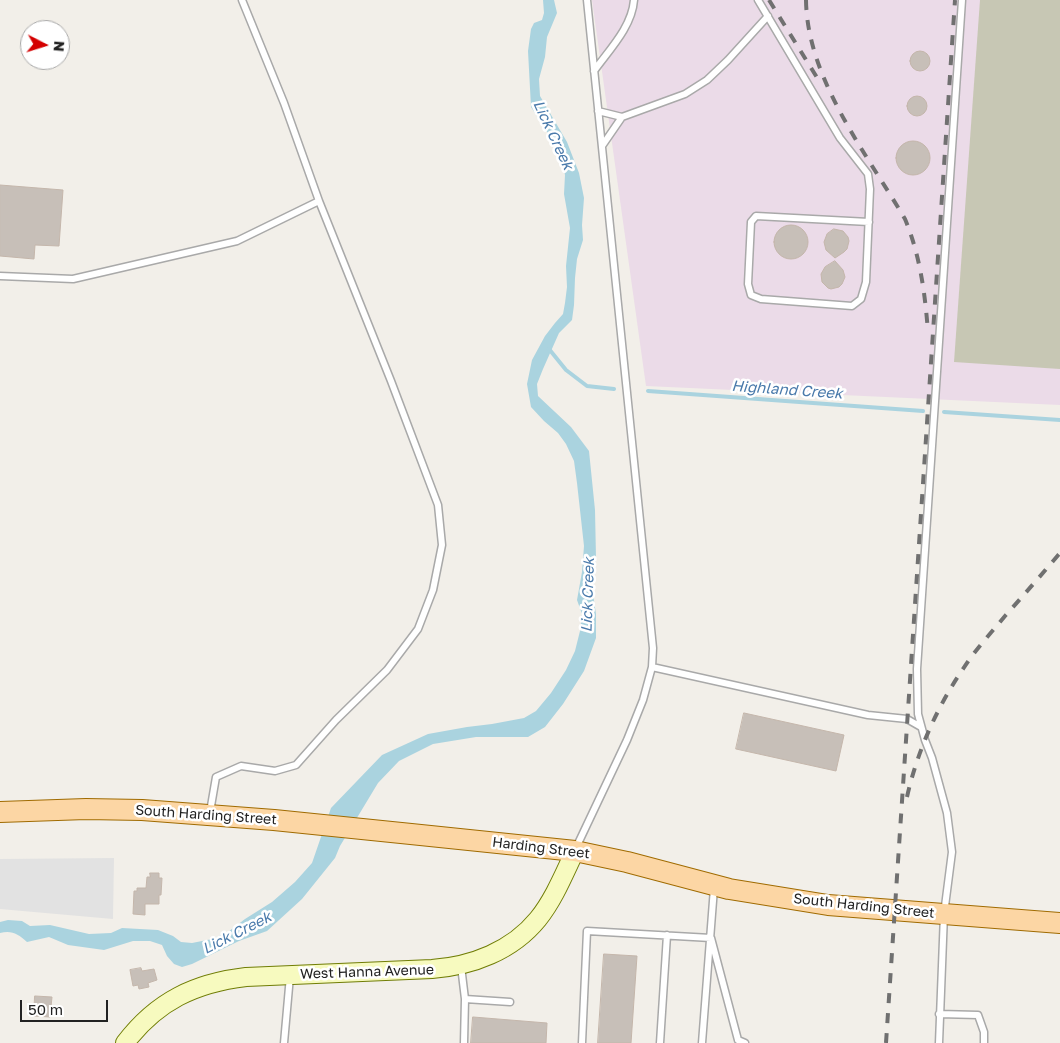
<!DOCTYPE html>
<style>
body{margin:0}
#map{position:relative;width:1060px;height:1043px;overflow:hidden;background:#f2efe9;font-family:"Golos Text",sans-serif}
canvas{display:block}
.north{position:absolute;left:20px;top:20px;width:50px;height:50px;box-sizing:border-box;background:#fff;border:1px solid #a7a7a7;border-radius:50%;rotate:95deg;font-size:14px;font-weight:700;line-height:20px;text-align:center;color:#222}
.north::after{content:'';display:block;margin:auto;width:18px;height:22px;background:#d40000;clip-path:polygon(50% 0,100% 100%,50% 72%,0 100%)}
.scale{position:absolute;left:20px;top:1000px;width:88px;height:22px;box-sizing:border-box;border:2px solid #222;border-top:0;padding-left:6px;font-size:15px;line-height:18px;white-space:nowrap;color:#222;-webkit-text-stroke:4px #fff;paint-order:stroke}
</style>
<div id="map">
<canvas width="1060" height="1043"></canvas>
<div class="north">N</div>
<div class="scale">50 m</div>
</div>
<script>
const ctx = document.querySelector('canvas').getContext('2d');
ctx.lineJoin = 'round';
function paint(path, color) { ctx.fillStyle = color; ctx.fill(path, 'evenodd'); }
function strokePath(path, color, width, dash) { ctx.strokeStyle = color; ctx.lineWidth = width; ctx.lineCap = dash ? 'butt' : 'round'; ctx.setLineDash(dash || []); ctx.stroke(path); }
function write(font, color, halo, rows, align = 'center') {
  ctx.font = font + ' "Golos Text",sans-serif'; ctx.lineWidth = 5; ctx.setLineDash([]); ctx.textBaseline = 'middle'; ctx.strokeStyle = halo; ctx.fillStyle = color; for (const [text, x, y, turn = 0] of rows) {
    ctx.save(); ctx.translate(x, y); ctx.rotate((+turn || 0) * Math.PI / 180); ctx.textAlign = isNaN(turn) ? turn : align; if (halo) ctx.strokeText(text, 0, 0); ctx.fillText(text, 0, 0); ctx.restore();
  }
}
const industrial = new Path2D(`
 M592,0H1060V405L646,386Z`);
const construction = new Path2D(`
 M980,0H1060V369L954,362Z`);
const parking = new Path2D(`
 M114,858L113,919L0,909V859Z`);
const water = new Path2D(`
 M543,0H554L557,13L547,37L545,57L539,79L540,96L567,142L579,173L584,198L582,225L583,240L577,259L575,278L574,305L572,320L559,333L543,369L537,384L538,396L571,427L589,451L595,510L596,558L593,594L596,614V638L584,671L563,704L545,727L528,737H476L433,744L399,761L378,783L340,846L335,858L302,899L267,931L239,941L192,964L182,967L174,964L167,956L162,945L150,941H133L104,950L68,945L49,937L27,942C18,934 12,930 0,933V922L8,920L22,921L30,926L50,925L89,934L111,933L122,928L158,930L173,936L181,942L192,943L212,939L228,932L245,919L272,902L295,882L312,863L331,808L382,755L428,734L467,727L492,724L524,718L536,711L551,693L566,670L575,651L580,631L582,614L577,600L582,572L584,546L577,483L574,461L566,444L558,433L544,421L531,407L527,384L532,360L545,336L555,323L563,314L565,303L567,287L566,266L570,228L564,194L565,175L560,156L546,130L531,107L528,51L531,29L534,23L542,20L544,13Z`);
const stream = new Path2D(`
 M549,349L566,370L587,386L614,389
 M648,391L923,411
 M944,412L1060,420`);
const building = new Path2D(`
 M910 61a10 10 0 1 1 20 0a10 10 0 1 1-20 0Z
 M907 106a10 10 0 1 1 20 0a10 10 0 1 1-20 0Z
 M896 158a17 17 0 1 1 34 0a17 17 0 1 1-34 0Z
 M0,185L63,190L59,246L35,245L34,259L0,256Z
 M774 242a17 17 0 1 1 34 0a17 17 0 1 1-34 0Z
 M834,229L843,231L848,237L849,241L847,249L844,252L835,258L826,250L824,242L827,234Z
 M835,261L843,270L845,277L842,284L839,287L831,289L828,288L822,282L821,274L825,267Z
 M744,713L844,735L836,771L736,749Z
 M150,873H159V878H162L161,895H159V904H145V915L133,914L134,891H137V888H146L147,877H150Z
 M604,954L637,956L631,1043H598Z
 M141,968L142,971L154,969L157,980L148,983L149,987L139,989L138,985L133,986L130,970Z
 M35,996L52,997L50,1017L34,1016Z
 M473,1017L547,1023L546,1043H471Z`);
const lane = new Path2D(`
 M242,0L284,103L319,201
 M758,0L840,138L868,174L870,189L866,282L861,299L852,306L761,299L751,295L748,284L751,222L756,216L869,222
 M594,71C609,50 632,27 634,0
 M598,111L622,117
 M602,146L622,117L685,94L707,80L728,60L768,16
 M0,276L73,279L237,241L319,201L391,381L438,505L442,545L433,590L418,629L387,670L336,720L296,765L275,771L241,766L216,777L210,812
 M652,667L868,715L907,719L921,727
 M575,850L627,740L643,700L652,667L653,648L587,0
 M461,966L465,999L464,1043
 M465,999L510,1002
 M939,1014L978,1015L984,1032V1043
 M738,1040L745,1043
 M284,1043L290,976
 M582,1043L587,931L711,938L738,1040
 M660,1043L667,935
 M702,1043L714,888
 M939,1043L944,914L952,852L947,813L932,758L925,740L918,714L917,669L962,0`);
const secondary = new Path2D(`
 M125,1043C157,1001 195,983 246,977L432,969C472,966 512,951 538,919C554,899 564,874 575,851`);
const primary = new Path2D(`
 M0,812L86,809L142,810L274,820L411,834L575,851L627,862L729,889L828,905L1060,923`);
const rail = new Path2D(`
 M769,0L821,84
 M806,0C807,79 867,154 905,219C920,255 925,293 928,332
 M907,797C917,752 937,707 963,669C975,650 991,633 1005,616C1024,595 1042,574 1060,553
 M886,1043L955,0`);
const streetNames = [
 ["South Harding Street",206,815,4],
 ["Harding Street",541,848,7],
 ["South Harding Street",864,906,6],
 ["West Hanna Avenue",367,972,-2]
];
const waterNames = [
 ["Lick Creek",553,135,65],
 ["Highland Creek",787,390,4],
 ["Lick Creek",588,595,-88],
 ["Lick Creek",237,933,-27]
];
paint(industrial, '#ebdbe8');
paint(construction, '#c7c7b4');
paint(parking, '#e2e2e2');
paint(water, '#aad3df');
strokePath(stream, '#aad3df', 4);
paint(building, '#c7bfb8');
strokePath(building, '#c4b6ab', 1);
strokePath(lane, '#a9a9a9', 9);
strokePath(secondary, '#707d05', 20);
strokePath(primary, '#a06b00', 22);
strokePath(lane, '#fff', 6);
strokePath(secondary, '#f7fabf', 18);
strokePath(primary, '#fcd6a4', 20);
strokePath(rail, '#707070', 4, [10, 10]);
write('14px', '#222', '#fff', streetNames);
write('italic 15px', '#4a7aab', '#fff', waterNames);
</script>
